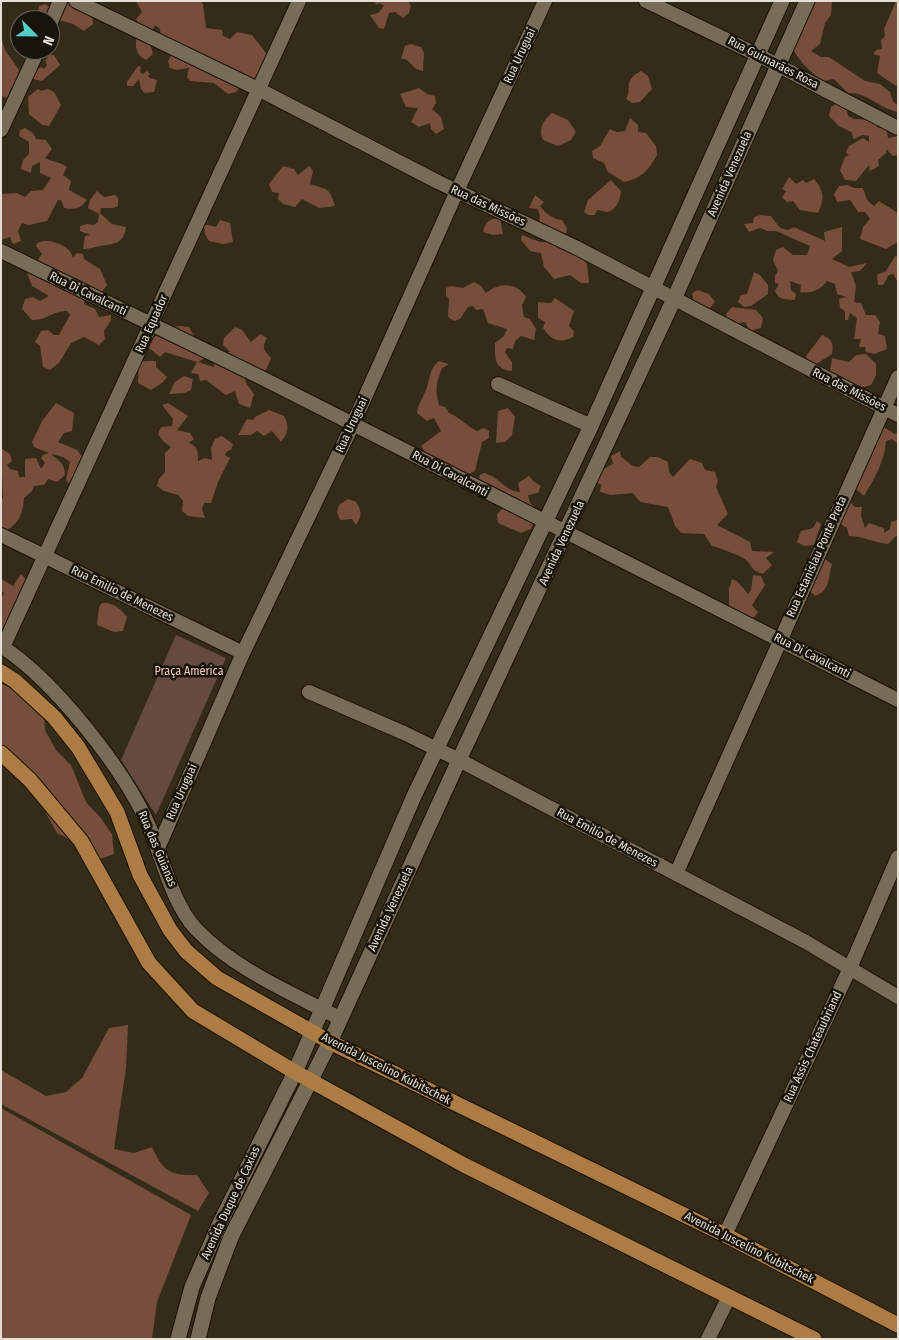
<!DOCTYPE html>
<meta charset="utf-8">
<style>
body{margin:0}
#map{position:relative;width:899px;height:1340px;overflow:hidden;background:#342b18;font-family:"Fira Sans Condensed",sans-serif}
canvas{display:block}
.frame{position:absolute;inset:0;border:2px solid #e4ded3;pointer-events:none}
.north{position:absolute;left:10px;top:10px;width:50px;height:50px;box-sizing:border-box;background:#18140c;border:1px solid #6a655c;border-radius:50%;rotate:113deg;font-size:14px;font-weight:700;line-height:20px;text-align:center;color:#e4ded3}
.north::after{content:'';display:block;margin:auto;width:18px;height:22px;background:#54cdc6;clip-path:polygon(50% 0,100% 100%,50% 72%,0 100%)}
</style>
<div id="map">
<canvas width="899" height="1340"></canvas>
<div class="frame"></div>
<div class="north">N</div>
</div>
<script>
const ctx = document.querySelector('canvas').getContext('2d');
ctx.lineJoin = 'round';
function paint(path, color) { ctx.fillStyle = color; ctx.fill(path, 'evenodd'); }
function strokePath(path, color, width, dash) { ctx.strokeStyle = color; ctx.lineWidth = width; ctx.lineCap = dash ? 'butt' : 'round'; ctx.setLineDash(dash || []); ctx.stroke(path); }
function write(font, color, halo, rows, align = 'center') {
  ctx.font = font + ' "Fira Sans Condensed",sans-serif'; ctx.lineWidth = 5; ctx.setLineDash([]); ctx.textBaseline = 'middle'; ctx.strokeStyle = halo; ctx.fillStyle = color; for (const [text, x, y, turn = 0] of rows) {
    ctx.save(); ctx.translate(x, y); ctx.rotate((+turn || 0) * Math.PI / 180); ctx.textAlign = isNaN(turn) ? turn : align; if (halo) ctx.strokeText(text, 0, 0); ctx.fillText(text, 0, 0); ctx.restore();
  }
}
const green = new Path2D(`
 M176,635L226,658L156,815L121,760Z`);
const forest = new Path2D(`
 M69,1H74L76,11L79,8L92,14L93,24L84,31L73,24L59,20L50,31V20H42L38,12L39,6L45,4L50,7Z
 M136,1H200L203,4L206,28L222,30L223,36L230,39L237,32L252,35L266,53L268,60L258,83L242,84L236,92L228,94L214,83L190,81L187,77L189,68L176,70L170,68L168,61L175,49L161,38L160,29L155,25L149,39L153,54L146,60C132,53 135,39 141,28L136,19L142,12Z
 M375,1H408L411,6L409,13L403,18L395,12L389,13L384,29L379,28L370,15L378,13L384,6L380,3L376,5Z
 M815,1H832L831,15L825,23L820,44L811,51L821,57H829L865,81L880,84L890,92L893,101L898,106V112C878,108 868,92 848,93L834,79L823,81C809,71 797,60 791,44Z
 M896,1H898V85L896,86L877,73L880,56L873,54L876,50L882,49L881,41L885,36L884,29Z
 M1,37L5,50L19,70L16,88H11L8,97L5,98L1,95Z
 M411,44L421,47L424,53L423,71L416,69L406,59H401L405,46Z
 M49,55H54L60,65L42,81L33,79L35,71L41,67L44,69L47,65L45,61Z
 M138,66L141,67L140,72L143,74L147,71L150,74L148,76L150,78L157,80L154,92L145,93L141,89L139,79L133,86H127V82Z
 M641,71L648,76L652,89L640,102L632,103L626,99C633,87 622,81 641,71Z
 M419,88L427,94L435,96L436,103L432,109L441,117L444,129L436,134L431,129L430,123L419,127L411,122L418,108L406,107L400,94Z
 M38,89L41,91L48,89L54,92L61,105L49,126L42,125L29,114L28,97Z
 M837,103L846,105L848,116L854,119L874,120L878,128L886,127L888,138L898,136V155L893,156L886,149V153L878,160L879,166L870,171L869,165L856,181L845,180L840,170L845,157L849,155L846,152L849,146L863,138L869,142V136L862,135L854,139L851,132L839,126L829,116L831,107Z
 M552,113L568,120L576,132L571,140L558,146L543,140C538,129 543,120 552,113Z
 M630,118L638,125V132L646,133L656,146L657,155C649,170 641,179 624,182L608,172L604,163L593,158L592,151L600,146L610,129L617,132L625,131Z
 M25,128L33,133L36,139L46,140L52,149L45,158C53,162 60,162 67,167L63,175L71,181L69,190L87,200C80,209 74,210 64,208L61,200H58L47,221L29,225L22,223L18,231L21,241L13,244L10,237L1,240L9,256L5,261L1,262V194L17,193L25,197L31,191L43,190L51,178L40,173V162L32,166L31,173L21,169L23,160L29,154V142L19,136L20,130Z
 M283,166L294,169L298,175L309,166L313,171L310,184C327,190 329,186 335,206L319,208L302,199L295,207L283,204L278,199L279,193L272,192L269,184Z
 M789,177L796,184L803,180L806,183L814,179C824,191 825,198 818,213L800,210L793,201L787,202L782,197L786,191L782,189Z
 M611,180L621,191C620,200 617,209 608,212L597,210L595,215H588L584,212L588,200Z
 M848,185L854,188H863L867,200L874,206L879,201L898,213V242L886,249L860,239L863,227L870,219L865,212H858L850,200L837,202L834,194L839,186Z
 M97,191L104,197L115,195L118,198V206L113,208H101L100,213L112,224L126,227C124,244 114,244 100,246C94,247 89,249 83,249L85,236L90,235L80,231V226L87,224L94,225L98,222L99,214L88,208L90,200Z
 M535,195L544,202L540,206C546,214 553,219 562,220L567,228L565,237L587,264L589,283H581L570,275L554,279L544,267L541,253L530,251L521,240L522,235L540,242H557L539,222L540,216L538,209L529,208Z
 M761,215L771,216L780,228L788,230L794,227L825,241L824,232L842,227V251L832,259L849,267L867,263L860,271L851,272L856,286L854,302L861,303L866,315H875L880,322L878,334L885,336L887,349L874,354L866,352L865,347H859L861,339H854L857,318L850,313L848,320H845V311L840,308L839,299L846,297L837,294L835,284L827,281C820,290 812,294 800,292L801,285L790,281L791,290L796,294L795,300C786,299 779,301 775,291L779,284L775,283V276L778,271L773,260L776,250L783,247L793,255H807L810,246L776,231H767L760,228L749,232L744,224L753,223L754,217Z
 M500,218L503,234L493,235L483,232C485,221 490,219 500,218Z
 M220,220L230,223L233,242L223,244L209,241L205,234L204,224L216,227Z
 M43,241C54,240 71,246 73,258L77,253L83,254L84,259L100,269L107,285L100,294C89,289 84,282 74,277L87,289L84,304L95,309L99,317L111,315V320L104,331L105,339L99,345L84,337L71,343L59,363L50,370L43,367L40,346L35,342L41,331L48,330L54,335H59L70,315L67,311C54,310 48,320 32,320L22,309L25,299L33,297L40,301L49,296L32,286L27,273L42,254L36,246L37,243Z
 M895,256L898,257V282L893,274L889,275L883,285H878L877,275L886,271Z
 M754,272L760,275L768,285V294L751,306L744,307L738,302L741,295L747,294Z
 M474,282L481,286L486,293C499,282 517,282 526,297L522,305L524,317L530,319L536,329L534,340L521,336L515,341L513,349L507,348L505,352L512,362V371C494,369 495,359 495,343L504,336L507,329L488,323L483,309L476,310L473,306L468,307L460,319L454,321L448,317L449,299L446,295V288L451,286L463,288Z
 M698,290L709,294L715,302L709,309L694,302L692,293Z
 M555,298L574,311L569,326L574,331L573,337C559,344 551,340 543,328L545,322L538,318V302L551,303Z
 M732,307L756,310L763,318L761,328L750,331L745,322L731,325L727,321L726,314Z
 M181,326L189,327L205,358L198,362L214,367L215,358L223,353L230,352L223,345L224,338L235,327L242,330L251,342L260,334L267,338C261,348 264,350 271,358L266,370L259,371L242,366L246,383L254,394L250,408L239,404L235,391L226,395L206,380L200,381L198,374L191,373L197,362L165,352L160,357L149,348L147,341L171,327Z
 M822,335C832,339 834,343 832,354L810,368L806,356Z
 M866,354L876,364V375L871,385L864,387L841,382L837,375L830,371L832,358L849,362L856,355Z
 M147,361H156V367L167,377L162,383L151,390L138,383L139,362Z
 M439,361L449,364L442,368C436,383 435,390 439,405L445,407L449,413C459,417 467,426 477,431L484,428L489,431V438L482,442L475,471L463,477L440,468L438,459L425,452L421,446L441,431L434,418L427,421L417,413C418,405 421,402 424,394C431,382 427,371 439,361Z
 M184,376L193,379L191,390L184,393L169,394L175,382Z
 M56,403L74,413L72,431L64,433L58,442L77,450L84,459L73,488L66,480L70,462L63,457L51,454C59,461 65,463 65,475L57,482L48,479L44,485L34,486L32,491L24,498C23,515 18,526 1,533V498L3,499L1,448L10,454L12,461L7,465L10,469L18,471L19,477H25V459L36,458L41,469L45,463L41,458L43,455L49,453L34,447L32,442L42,421Z
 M168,403L188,416L177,430L190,433L194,439L189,443C198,447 198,451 198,461L205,458L212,460L211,448L215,439L222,436L233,444L231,450L227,451L225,455L230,458L218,482L211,503H204L202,509L205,518L188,516L182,511L183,501L178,495L164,491L157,486L159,479L165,472V453L171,447L163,441L158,434L161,427L172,426L173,419L162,405Z
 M508,408L515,417L512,435L505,442L496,443L498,411Z
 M269,410L284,416C290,427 288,433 281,442L272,431L264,436L257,431L251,435H238L247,419L253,420L255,417Z
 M880,425L895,434L898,432V444L892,439L886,441C885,460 874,480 864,496L856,489L852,478Z
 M620,451L621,457L633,466L639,467L650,457H658L668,462L669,472L673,477L690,459L702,463L705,470L715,472L718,481L716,487L728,514L717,525L750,542L752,551L774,552L766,558L772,565L763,574C749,569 754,567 745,559C741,556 717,547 712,546L704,534L681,533L675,526L668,507L640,502L633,493L611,495L600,492L601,485L596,481C598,472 605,468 613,464L611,456Z
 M484,473C499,476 504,491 520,492L518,483L529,476L533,481L541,486L538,493L528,495L530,503L536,508L528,505L535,519L531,529L521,533L498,523L497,514L508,503L505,492L478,483L480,475Z
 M348,499L356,502C362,511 362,516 356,525L352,519L340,520L337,512L339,505Z
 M851,503L855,507H862L861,516L865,528L869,523L884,528V533L890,529L891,522L898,520V534L888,544C874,543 864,536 849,536L847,528L840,524L839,518L842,508Z
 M817,521L821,524L814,545L804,546L797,542L801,531L813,528Z
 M823,558L832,564C828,577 831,590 815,596L807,588Z
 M21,574L30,584L1,635V599L4,593L1,590V579L13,586Z
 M753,575L761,576L765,585L752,605L758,612L751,621L729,617V589L732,579L737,581L748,594L751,590Z
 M102,603C113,602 121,609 127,617L123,631L114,632L97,625L99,607Z
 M1,684L16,689L44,716L45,730L56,750L71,765L86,802L100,817L112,834L114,854L94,861L74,842L57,833L38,799L1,756Z
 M128,1025L126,1068L114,1149L134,1153L152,1147C163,1171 170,1176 197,1175L209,1193L198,1211L1,1104V1070L46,1096L66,1092L82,1078L109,1028Z
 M1,1108L191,1215L157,1302L152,1339H1Z`);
const street = new Path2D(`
 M76,1L258,89L438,182L575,247L898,415
 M646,1L758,55L898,128
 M50,24L60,1
 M1,130L38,50
 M1,251L262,378L898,700
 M498,384L591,426
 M1,535L243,653
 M1,646C54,680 124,769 149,826C162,857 173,905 196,929C235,970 292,993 341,1019
 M3,647L299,1
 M309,692L404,733L459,760L806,942L898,997
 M158,848L243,653L353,424L457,191L545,1
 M676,874L898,377
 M725,1235L850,968L898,857
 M708,1339L729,1297`);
const secondary = new Path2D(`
 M178,1339L192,1287L220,1223L295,1072L414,796L591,426L782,1
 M198,1339L208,1298L231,1237L330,1042L459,760L674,299L807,1`);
const primary = new Path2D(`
 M1,672L15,681L54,717L78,747L117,812L140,875L170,930L186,951L217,978L330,1042L725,1235L898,1325
 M1,753L30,780L81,841L149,963L193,1011L295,1072L464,1165L814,1339`);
const streetNames = [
 ["Rua Uruguai",520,56,-65],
 ["Rua Guimarães Rosa",773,63,27],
 ["Avenida Venezuela",730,174,-66],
 ["Rua das Missões",488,206,25],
 ["Rua Di Cavalcanti",88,294,26],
 ["Rua Equador",152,324,-66],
 ["Rua das Missões",849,390,27],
 ["Rua Uruguai",352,425,-65],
 ["Rua Di Cavalcanti",450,474,28],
 ["Avenida Venezuela",562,543,-65],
 ["Rua Estanislau Ponte Preta",817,557,-66],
 ["Rua Emilio de Menezes",122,594,26],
 ["Rua Di Cavalcanti",812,656,27],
 ["Rua Uruguai",182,792,-66],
 ["Rua Emilio de Menezes",607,838,28],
 ["Rua das Guianas",157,849,67],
 ["Avenida Venezuela",391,909,-65],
 ["Rua Assis Chateaubriand",813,1047,-65],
 ["Avenida Juscelino Kubitschek",386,1069,27],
 ["Avenida Duque de Caxias",231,1203,-65],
 ["Avenida Juscelino Kubitschek",749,1248,27]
];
const parkNames = [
 ["Praça América",189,672]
];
paint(green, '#654a3f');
paint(forest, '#774d3c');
strokePath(street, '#1c1303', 16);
strokePath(secondary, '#1c1303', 17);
strokePath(primary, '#1c1303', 17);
strokePath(street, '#776c57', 14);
strokePath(secondary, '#776c57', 15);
strokePath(primary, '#ad7c44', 15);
write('12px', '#e4ded3', '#18140c', streetNames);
write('12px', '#f7cbb9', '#18140c', parkNames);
</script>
